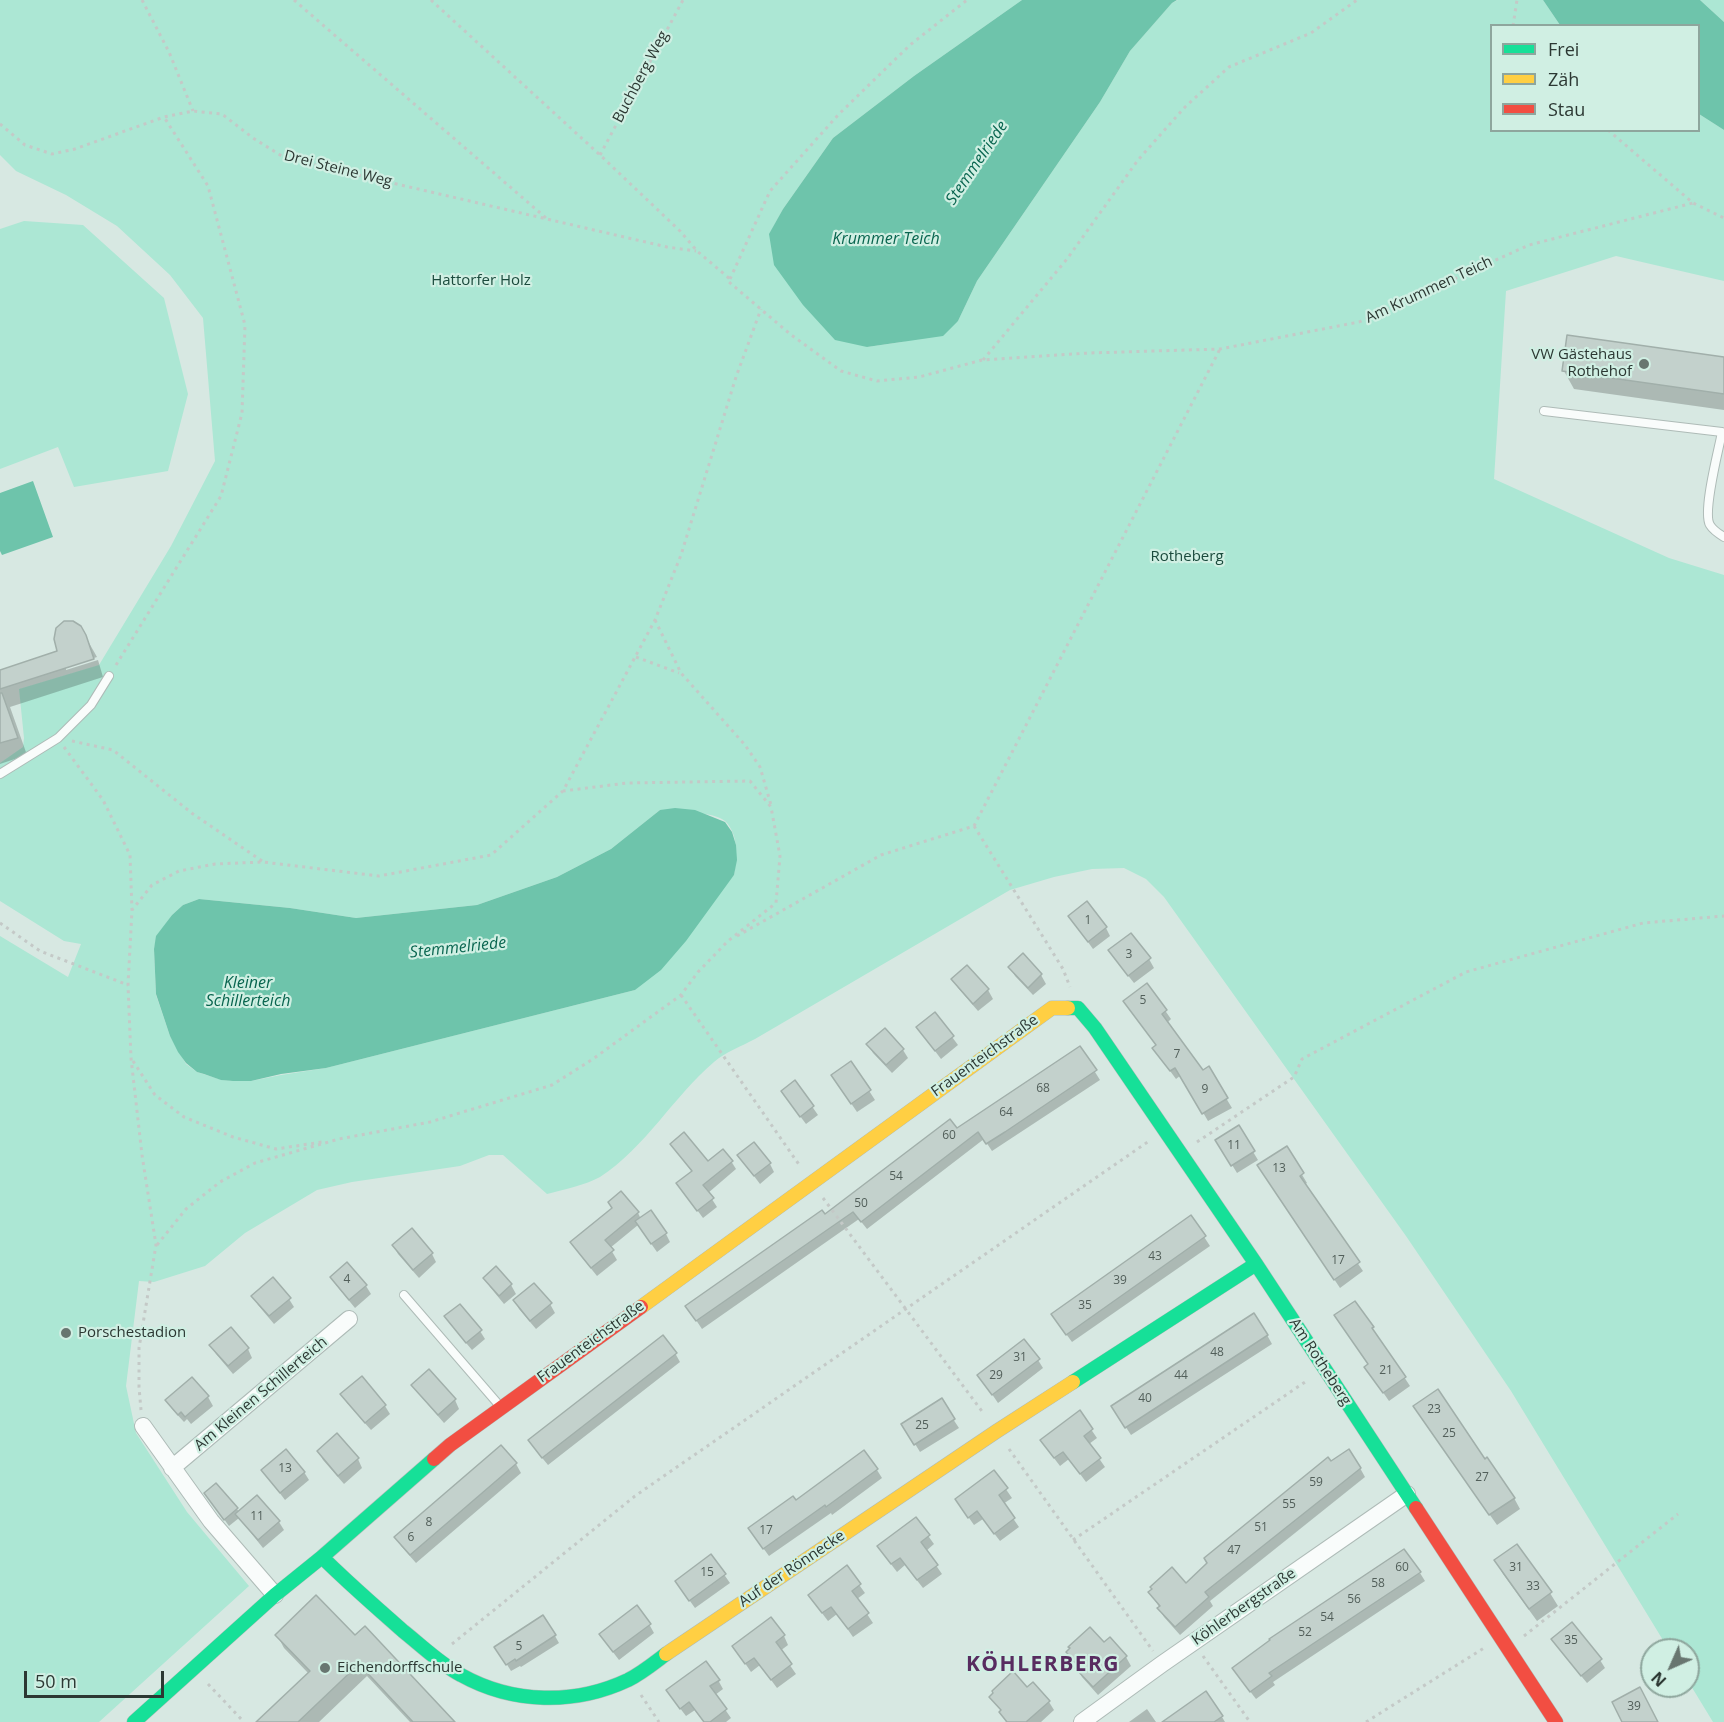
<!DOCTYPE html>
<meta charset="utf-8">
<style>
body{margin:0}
#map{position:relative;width:1724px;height:1722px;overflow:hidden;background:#d7e8e2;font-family:"Open Sans",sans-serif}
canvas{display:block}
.legend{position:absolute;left:1490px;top:24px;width:210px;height:108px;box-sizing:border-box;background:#d0efe3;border:2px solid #8ea69d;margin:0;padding:8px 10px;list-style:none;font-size:18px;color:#2c3833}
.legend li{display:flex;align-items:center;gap:12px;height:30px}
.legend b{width:30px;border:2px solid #8ea69d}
.north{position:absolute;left:1640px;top:1638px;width:60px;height:60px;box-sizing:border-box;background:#d0efe3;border:2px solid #8ea69d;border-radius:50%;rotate:225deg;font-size:16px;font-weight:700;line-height:24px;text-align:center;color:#2c3833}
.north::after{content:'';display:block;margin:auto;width:21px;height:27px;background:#687670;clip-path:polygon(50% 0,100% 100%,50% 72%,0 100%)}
.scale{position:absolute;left:24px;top:1671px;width:140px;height:27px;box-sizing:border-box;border:3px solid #2c3833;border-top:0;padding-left:8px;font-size:18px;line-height:21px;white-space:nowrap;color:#2c3833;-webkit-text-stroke:4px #d0efe3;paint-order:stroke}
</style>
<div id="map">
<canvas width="1724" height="1722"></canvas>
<ul class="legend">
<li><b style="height:8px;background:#16e098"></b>Frei</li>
<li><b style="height:8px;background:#ffcf43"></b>Zäh</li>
<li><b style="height:8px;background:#f24e42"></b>Stau</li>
</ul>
<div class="north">N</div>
<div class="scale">50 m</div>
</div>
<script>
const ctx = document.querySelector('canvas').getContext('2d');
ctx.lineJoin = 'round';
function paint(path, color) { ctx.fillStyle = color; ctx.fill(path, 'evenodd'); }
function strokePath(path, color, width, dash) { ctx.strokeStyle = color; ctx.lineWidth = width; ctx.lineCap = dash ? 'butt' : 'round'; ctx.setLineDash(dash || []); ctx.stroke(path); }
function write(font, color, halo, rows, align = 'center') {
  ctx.font = font + ' "Open Sans",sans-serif'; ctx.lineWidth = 4.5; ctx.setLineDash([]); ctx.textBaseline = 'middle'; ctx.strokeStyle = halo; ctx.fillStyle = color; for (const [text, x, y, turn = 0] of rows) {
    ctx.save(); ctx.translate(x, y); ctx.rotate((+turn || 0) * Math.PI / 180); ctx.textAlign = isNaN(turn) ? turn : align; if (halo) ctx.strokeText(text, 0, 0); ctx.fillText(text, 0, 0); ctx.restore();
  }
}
const green = new Path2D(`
 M0,0H1022L914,76L833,138L783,209L770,233L867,347L902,342L958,321L977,281L1100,102L1130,51L1172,3L1178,0H1543L1560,25L1492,26V130H1698L1699,114L1724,130V281L1616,256L1506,291L1494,479L1669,558L1724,575V1722H1713L1688,1681V1650H1669L1511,1391L1406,1236L1164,897L1146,879L1124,868L1092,869L1054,877L1010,890L755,1039C742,1046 725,1052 714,1062C673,1097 646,1147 600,1177C586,1185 562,1190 547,1194L503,1155H489L460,1166L352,1182L317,1190L245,1233L205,1266L154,1282L139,1281L126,1386L136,1433L187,1512L249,1586L99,1722H0V936L68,977L81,944L64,941L0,901V763L23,747L24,738L19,689L99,665L171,546L215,461L203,318L170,275L117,226L66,195L16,171L0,155ZM660,810C676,812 713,811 725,821C739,834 737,859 734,875L635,990L326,1068L281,1075L251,1081H233L222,1080L197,1072L186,1064L170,1036L156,995L154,949L157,936L172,915L183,905L199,899L290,908L356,918L477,905L557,877L611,849Z
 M1700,0H1724V22Z
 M24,221L83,225L164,298L188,394L168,471L74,487L58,447L0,469V229Z`);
const water = new Path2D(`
 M1022,0H1177L1172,3L1130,51L1100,102L977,281L958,321L943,336L867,347L835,340L803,305L774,265L769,234L783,209L833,138L914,76Z
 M1543,0H1700L1724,22V130L1699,114L1698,26L1560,25Z
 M33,481L53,537L2,555L0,551V493Z
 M675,808L695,810L725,822L732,832L736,845L737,860L734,875L686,941L661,970L635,990L326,1068L281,1074L251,1081H233L221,1080L204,1074L197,1072L186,1063L178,1052L170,1036L156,994L154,949L156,936L172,915L183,905L199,899L290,908L356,918L477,905L557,877L611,849L660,810Z`);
const shadow = new Path2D(`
 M1724,359V410L1574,389L1564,371Z
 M80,627L97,657L66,667V670L98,660L103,677L10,707L27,755L0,764V672L59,652Z
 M1070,917L1106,928L1110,936L1093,949Z
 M1023,955L1041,975L1046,984L1033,995L1015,976L1010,967Z
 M1115,959H1149L1154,968L1134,983Z
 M967,967L988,990L993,999L978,1011L958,988L953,979Z
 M1147,985L1171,1019L1167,1023L1203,1072L1208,1068L1232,1108L1208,1121L1181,1075L1176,1079L1159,1056L1157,1046L1130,1010Z
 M935,1014L958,1045L941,1059L923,1035Z
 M868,1044L903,1050L908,1058L892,1073L873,1053Z
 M1080,1048L1100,1080L992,1151L984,1139L867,1229L859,1219L702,1329L692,1314L825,1216Z
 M851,1063L875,1100L857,1112L838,1084Z
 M795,1082L818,1115L806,1124L788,1100Z
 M1238,1127L1258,1160L1237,1173L1217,1140Z
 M672,1144L707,1163L731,1161L736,1169L708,1193L717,1207L703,1218L678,1184L692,1172Z
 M1286,1148L1307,1183L1304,1185L1363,1271L1340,1288L1264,1174Z
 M739,1156L770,1164L774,1172L760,1184Z
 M613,1209L638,1213L641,1219L666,1234L670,1242L657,1252L638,1225L610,1248L617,1260L597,1276L577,1251Z
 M1191,1217L1210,1246L1072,1342L1058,1323Z
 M393,1245L432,1254L436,1262L419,1278L398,1254Z
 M496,1268L511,1285L516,1294L504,1304L490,1287L485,1278Z
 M332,1278L366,1286L371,1294L355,1308L337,1286Z
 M534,1285L550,1304L555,1313L536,1329L519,1309L515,1301Z
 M253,1296L289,1299L294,1307L274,1324L258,1305Z
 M1355,1303L1410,1386L1389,1401L1371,1375Z
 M446,1317L480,1331L485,1339L472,1350L451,1325Z
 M1267,1335L1272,1344L1131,1435L1118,1415Z
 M211,1345L248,1349L252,1358L233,1374L216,1354Z
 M675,1353L680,1362L548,1465L534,1448L529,1440Z
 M1038,1360L1043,1368L998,1403L979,1375Z
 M361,1378L385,1406L390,1414L371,1430L347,1403L342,1394Z
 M192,1379L208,1397L213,1406L191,1424L187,1419L184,1422L172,1409L167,1400Z
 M413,1385L455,1400L459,1409L444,1423L418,1393Z
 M941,1401L959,1428L920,1452L903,1424Z
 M1079,1412L1097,1438L1089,1444L1105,1467L1086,1482L1069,1459L1060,1466L1047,1449Z
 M1421,1418L1484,1461L1514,1498L1520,1509L1497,1525Z
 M500,1447L516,1464L521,1473L416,1563L401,1546L396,1537Z
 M318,1451L358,1459L362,1468L344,1484L323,1460Z
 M1331,1463L1360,1468L1365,1477L1210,1601L1213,1606L1180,1635L1164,1617L1159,1609L1160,1608L1150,1593L1186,1585Z
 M877,1470L882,1478L832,1515L831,1513L769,1556L755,1537L796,1502Z
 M263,1471L304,1472L309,1480L285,1500Z
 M994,1472L1012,1498L1003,1504L1019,1527L1000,1541L983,1519L974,1525L962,1508Z
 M210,1500L237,1509L239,1512L279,1522L284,1530L263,1548L239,1518L229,1526Z
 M916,1519L934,1544L926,1551L942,1574L923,1588L905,1565L897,1572L884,1555Z
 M711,1556L730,1583L695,1608L682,1590Z
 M1496,1561L1550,1593L1558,1606L1537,1621L1503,1574Z
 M847,1568L865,1593L857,1599L873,1623L853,1637L837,1614L828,1621L815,1604Z
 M1420,1573L1425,1581L1273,1682L1275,1685L1256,1699L1239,1677Z
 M649,1624L654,1633L619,1660L606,1643Z
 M277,1635L355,1637L453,1722H410L367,1676L319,1722H258L309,1674L284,1648Z
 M555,1636L559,1643L521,1667L520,1666L511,1671L496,1647Z
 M784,1636L788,1645L780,1651L796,1674L777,1688L760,1665L751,1672L734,1647Z
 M1110,1639L1126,1657L1131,1666L1098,1695L1082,1677L1077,1668L1078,1667L1068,1652L1104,1644Z
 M1553,1639L1600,1660L1605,1668L1587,1683L1558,1648Z
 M718,1680L723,1689L715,1695L731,1718L726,1722H704L695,1710L686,1716L673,1699Z
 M1027,1689L1049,1702L1054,1710L1041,1722H1006L1001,1713L1002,1712L991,1697Z
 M1147,1709L1156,1722H1129Z
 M1222,1717L1225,1722H1190Z`);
const building = new Path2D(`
 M1567,335L1724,357V394L1562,371Z
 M64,621H73L81,626L86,635L94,659L0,689V670L57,651L54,639L56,628Z
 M0,693H2L18,738L0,743Z
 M1087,901L1107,927L1088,942L1068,916Z
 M1131,933L1151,958L1128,976L1108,950Z
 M1023,953L1042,974L1028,988L1008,967Z
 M967,965L989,989L973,1004L951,979Z
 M1147,983L1167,1010L1162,1014L1203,1070L1209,1066L1228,1098L1202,1114L1175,1068L1170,1071L1152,1048L1156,1045L1123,1001Z
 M935,1012L954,1036L935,1051L916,1027Z
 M885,1028L904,1049L886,1065L866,1044Z
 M1080,1046L1097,1070L1005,1132L986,1144L978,1132L861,1222L853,1212L696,1321L685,1306L822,1210L825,1214L950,1119L957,1128Z
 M851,1061L871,1090L851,1104L831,1075Z
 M795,1080L814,1106L800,1117L781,1091Z
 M1239,1125L1255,1151L1231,1166L1215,1140Z
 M684,1132L708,1161L723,1149L733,1161L703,1185L714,1198L697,1211L676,1183L692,1171L670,1144Z
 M754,1142L771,1163L754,1176L737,1155Z
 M1287,1146L1304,1173L1300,1176L1360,1262L1334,1280L1257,1165Z
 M621,1191L639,1212L605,1240L614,1250L591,1268L570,1242L612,1208L608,1202Z
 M651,1210L667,1233L651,1244L635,1221Z
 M1191,1215L1206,1236L1066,1335L1051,1314Z
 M412,1228L433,1253L413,1270L392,1245Z
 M347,1262L367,1285L349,1300L330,1277Z
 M496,1266L512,1284L499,1296L483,1278Z
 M273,1277L291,1298L269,1316L251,1296Z
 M534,1283L552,1303L530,1321L513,1300Z
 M1355,1301L1374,1327L1372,1328L1406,1377L1383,1393L1364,1367L1368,1364L1334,1315Z
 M460,1304L482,1330L466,1343L444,1316Z
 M1254,1313L1268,1335L1125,1428L1111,1406Z
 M231,1327L249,1348L228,1366L209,1345Z
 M663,1335L677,1353L542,1458L528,1440Z
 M1024,1339L1040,1359L992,1395L977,1375Z
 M429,1369L456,1399L438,1415L411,1385Z
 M362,1376L386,1405L365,1423L340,1394Z
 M192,1377L209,1396L185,1417L181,1412L178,1415L165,1400Z
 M1438,1389L1485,1459L1487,1457L1515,1498L1489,1515L1413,1406Z
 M942,1398L955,1419L914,1445L901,1424Z
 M1080,1410L1093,1429L1084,1436L1101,1458L1080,1474L1063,1452L1054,1458L1040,1440Z
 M337,1433L359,1458L338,1476L317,1451Z
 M501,1445L517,1463L410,1555L394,1537Z
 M286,1449L305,1472L280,1493L261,1470Z
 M1349,1449L1361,1468L1205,1592L1209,1597L1175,1627L1157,1608L1160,1606L1148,1592L1152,1589L1150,1587L1172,1567L1186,1583L1207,1563L1204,1558L1328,1457L1331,1461Z
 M864,1450L878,1469L826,1507L825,1505L763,1549L748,1528L793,1496L796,1500Z
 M994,1470L1008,1488L999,1495L1015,1518L994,1534L977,1511L968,1518L955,1499Z
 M216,1483L238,1508L224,1520L204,1493Z
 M257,1495L280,1521L258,1540L235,1514Z
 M916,1517L930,1535L921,1542L938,1565L917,1580L900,1558L891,1564L877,1546Z
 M1517,1544L1552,1592L1529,1609L1494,1560Z
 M1404,1549L1421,1572L1269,1673L1272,1676L1250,1692L1232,1668L1270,1640L1269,1639Z
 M711,1554L726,1574L689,1601L675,1581Z
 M847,1565L861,1584L852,1591L869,1613L848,1629L831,1607L822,1613L808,1595Z
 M316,1595L355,1635L365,1626L455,1722H413L359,1664L298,1722H256L310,1671L275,1635Z
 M637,1605L651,1624L613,1652L599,1634Z
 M543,1615L556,1635L516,1661L515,1659L506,1665L494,1647Z
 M771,1617L785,1635L776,1642L792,1664L771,1680L754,1658L745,1664L732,1646Z
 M1572,1622L1602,1659L1581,1676L1551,1639Z
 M1090,1627L1104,1642L1110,1637L1127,1656L1093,1687L1075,1668L1078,1666L1066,1652L1070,1648L1068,1647Z
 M706,1661L720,1680L710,1686L727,1709L710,1722H704L689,1702L680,1709L666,1690Z
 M1013,1671L1027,1687L1033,1682L1050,1701L1026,1722H1007L999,1712L1001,1710L989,1697L993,1693L992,1691Z
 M1640,1687L1658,1722H1622L1612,1702Z
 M1206,1691L1223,1716L1214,1722H1162Z`);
const path = new Path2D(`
 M142,0L169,52L193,111
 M294,0L546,218
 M431,0L600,155L680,231L697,251L730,279L729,282L790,334L841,371L877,381L919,377L982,360L1089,353L1220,349L1359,322L1529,245L1693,203
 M1513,26L1517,0
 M0,124L25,145L52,154L75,149L164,117L193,111L222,114L253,138L285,158L667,247L696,251
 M1608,130L1693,203L1724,218
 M600,155L683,0
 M730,279L770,191L839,114L910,45L967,0
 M983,360L1067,259L1138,160L1185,107L1229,67L1311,33L1357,0
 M655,620L681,673L745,745L760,767L771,805
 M636,657L679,673
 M116,665L221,496L242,413L245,325L208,186L164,117
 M72,741L113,750L193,814L262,861
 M64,747L103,800L130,855L132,910
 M974,826L1063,969L1070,987
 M0,923L40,951L128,985
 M737,936L881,855L974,826L1220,349
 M681,995L800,1166
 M133,1061L155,1095L184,1117L233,1137L276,1149L322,1142
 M1197,1142L1294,1077L1302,1059L1466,972L1643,923L1724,916
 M823,1198L984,1414
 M157,1245L186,1209L220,1182L255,1163L339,1139L430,1122L552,1085L593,1059L681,995L698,972L728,941L776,903L780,856L771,807L750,781L627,783L563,791
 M141,1410L139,1387V1348L156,1245L142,1155L131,1058L128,985L132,910L152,885L179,871L215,864L263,862L379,876L491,855L563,791L655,620L681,555L736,377L761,309
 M1009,1449L1153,1651
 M1073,1540L1308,1380
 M1524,1636L1678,1514
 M452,1644L635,1496L1149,1141
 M1203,1656L1250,1722
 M208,1684L244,1722
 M641,1695L659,1722
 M1366,1722L1484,1648`);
const lane = new Path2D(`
 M1544,411L1722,432C1719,449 1702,512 1710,525C1713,530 1719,534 1724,537
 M0,774L58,738L91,705L109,676
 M404,1295L499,1405`);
const street = new Path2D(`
 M143,1426L211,1521L275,1595
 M172,1468L349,1319
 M1082,1722L1162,1664L1407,1494`);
const fast = new Path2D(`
 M1068,1008H1078L1095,1028L1256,1264L1416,1508
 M1073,1382L1256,1264
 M322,1557C348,1583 376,1607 403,1631C422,1646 440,1664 461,1675C513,1704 575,1705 628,1680C642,1673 654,1663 666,1654
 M134,1722L275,1595L322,1557L434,1459`);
const slow = new Path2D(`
 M641,1307L1052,1008H1068
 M666,1654L997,1431L1073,1382`);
const jam = new Path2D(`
 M434,1459L450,1445L641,1307
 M1416,1508L1556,1722`);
const markers = [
 [1644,364,6,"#687670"],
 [66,1333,6,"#687670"],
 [325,1668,6,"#687670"]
];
const numberNames = [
 ["1",1088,921],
 ["3",1129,955],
 ["5",1143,1001],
 ["7",1177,1055],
 ["68",1043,1089],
 ["9",1205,1090],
 ["64",1006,1113],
 ["60",949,1136],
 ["11",1234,1146],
 ["13",1279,1169],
 ["54",896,1177],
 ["50",861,1204],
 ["43",1155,1257],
 ["17",1338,1261],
 ["4",347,1280],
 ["39",1120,1281],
 ["35",1085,1306],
 ["48",1217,1353],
 ["31",1020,1358],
 ["21",1386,1371],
 ["29",996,1376],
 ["44",1181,1376],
 ["40",1145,1399],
 ["23",1434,1410],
 ["25",922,1426],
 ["25",1449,1434],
 ["13",285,1469],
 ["27",1482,1478],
 ["59",1316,1483],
 ["55",1289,1505],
 ["11",257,1517],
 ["8",429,1523],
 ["51",1261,1528],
 ["17",766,1531],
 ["6",411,1538],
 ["47",1234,1551],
 ["60",1402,1568],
 ["31",1516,1568],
 ["15",707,1573],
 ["58",1378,1584],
 ["33",1533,1587],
 ["56",1354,1600],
 ["54",1327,1618],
 ["52",1305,1633],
 ["35",1571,1641],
 ["5",519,1647],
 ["39",1634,1707]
];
const streetNames = [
 ["Buchberg Weg",641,77,-62],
 ["Drei Steine Weg",338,169,14],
 ["Am Krummen Teich",1429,290,-25],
 ["Frauenteichstraße",985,1056,-36],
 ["Frauenteichstraße",591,1342,-36],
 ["Am Rotheberg",1320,1362,57],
 ["Am Kleinen Schillerteich",261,1394,-40],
 ["Auf der Rönnecke",792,1569,-34],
 ["Köhlerbergstraße",1244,1607,-35]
];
const parkNames = [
 ["Hattorfer Holz",481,281],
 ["Rotheberg",1187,557]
];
const poiNames = [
 ["VW Gästehaus",1632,355,"right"],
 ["Rothehof",1632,372,"right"],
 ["Porschestadion",78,1333],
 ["Eichendorffschule",337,1668]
];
const waterNames = [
 ["Stemmelriede",977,163,-56],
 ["Krummer Teich",886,239],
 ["Stemmelriede",458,948,-6],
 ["Kleiner",248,983],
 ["Schillerteich",248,1001]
];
const districtNames = [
 ["KÖHLERBERG",1043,1665]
];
paint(green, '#ace7d4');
paint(water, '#6ec4ab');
paint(shadow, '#0003');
paint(building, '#c3d1cc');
strokePath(building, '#a1afaa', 1.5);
strokePath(lane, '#aebbb7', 10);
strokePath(street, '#aebbb7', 18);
strokePath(fast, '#aebbb7', 15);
strokePath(slow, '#aebbb7', 15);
strokePath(jam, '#aebbb7', 15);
strokePath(path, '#c4c9c7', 3, [3, 4.5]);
strokePath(lane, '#f9fcfb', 8);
strokePath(street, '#f9fcfb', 16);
strokePath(fast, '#16e098', 14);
strokePath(slow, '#ffcf43', 14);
strokePath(jam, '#f24e42', 14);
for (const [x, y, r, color] of markers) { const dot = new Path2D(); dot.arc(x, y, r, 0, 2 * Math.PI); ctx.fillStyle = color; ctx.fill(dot); strokePath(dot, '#d0efe3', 2); }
write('12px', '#525f5a', null, numberNames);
write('15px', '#2c3833', '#d0efe3', streetNames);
write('15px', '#1b4b3d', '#d0efe3', parkNames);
write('15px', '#2c3833', '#d0efe3', poiNames, 'left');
write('italic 16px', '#08654f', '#d0efe3', waterNames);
ctx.letterSpacing = '1.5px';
write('bold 21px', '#582c60', '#d0efe3', districtNames);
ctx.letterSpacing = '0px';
</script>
